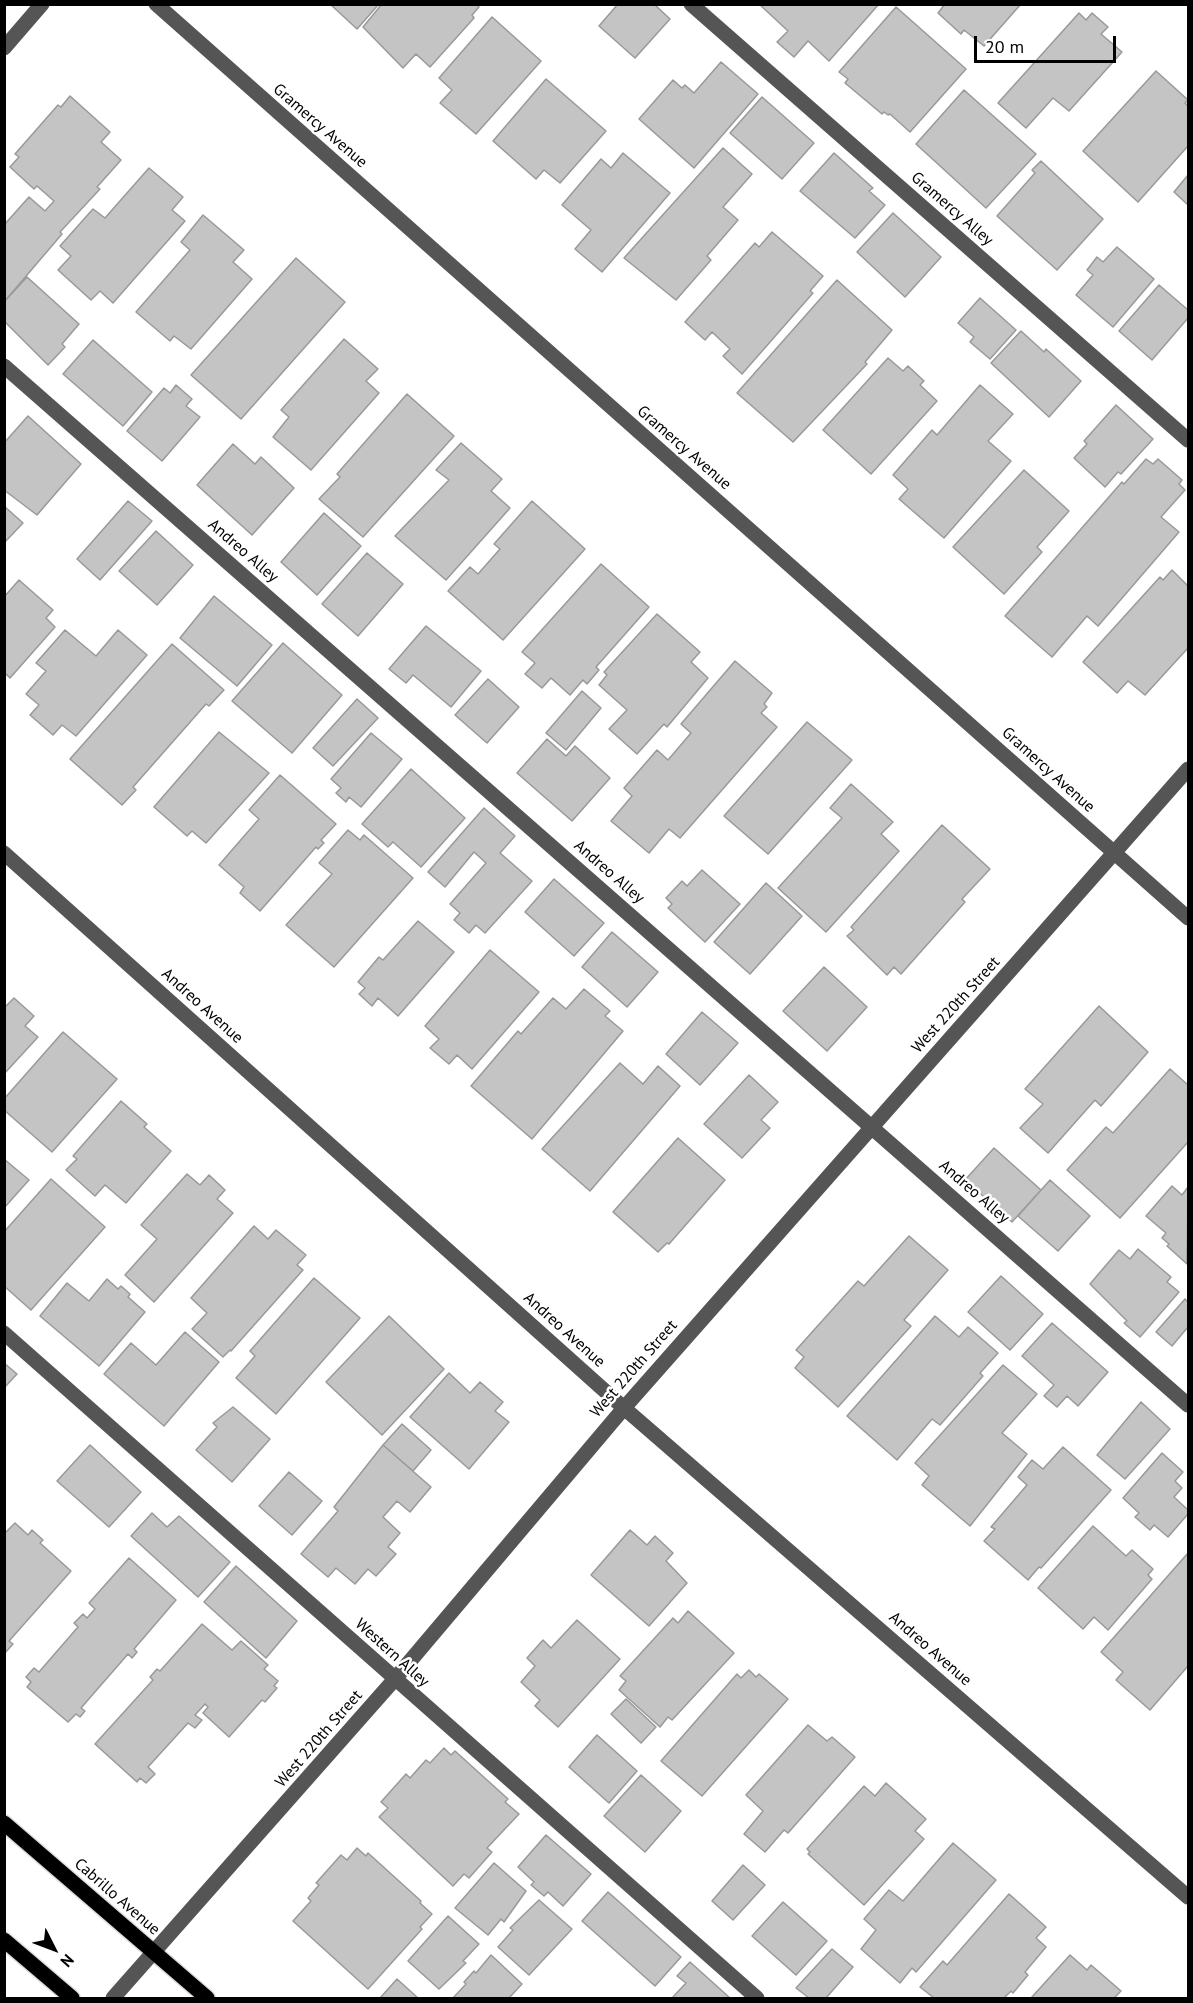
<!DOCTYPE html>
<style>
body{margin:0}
#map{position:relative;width:1193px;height:2003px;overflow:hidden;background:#fff;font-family:"PT Sans",sans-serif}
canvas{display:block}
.frame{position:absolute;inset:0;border:6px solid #000;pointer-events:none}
.north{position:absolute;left:24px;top:1919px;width:60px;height:60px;-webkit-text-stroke:4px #fff;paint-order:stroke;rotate:132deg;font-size:16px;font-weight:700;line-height:24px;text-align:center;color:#000}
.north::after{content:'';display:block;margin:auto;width:21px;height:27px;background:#000;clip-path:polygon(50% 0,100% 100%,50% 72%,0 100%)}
.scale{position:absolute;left:974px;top:36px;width:142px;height:27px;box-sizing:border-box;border:3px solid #000;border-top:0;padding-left:8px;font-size:18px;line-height:21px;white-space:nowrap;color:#000;-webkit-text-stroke:4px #fff;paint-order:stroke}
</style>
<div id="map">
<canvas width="1193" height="2003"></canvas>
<div class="frame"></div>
<div class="north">N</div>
<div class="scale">20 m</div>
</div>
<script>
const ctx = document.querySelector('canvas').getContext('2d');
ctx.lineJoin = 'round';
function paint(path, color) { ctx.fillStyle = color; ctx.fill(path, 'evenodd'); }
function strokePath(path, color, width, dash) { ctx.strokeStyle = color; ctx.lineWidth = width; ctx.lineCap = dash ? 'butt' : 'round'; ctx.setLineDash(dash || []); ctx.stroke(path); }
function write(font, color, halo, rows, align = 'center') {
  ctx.font = font + ' "PT Sans",sans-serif'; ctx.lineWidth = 5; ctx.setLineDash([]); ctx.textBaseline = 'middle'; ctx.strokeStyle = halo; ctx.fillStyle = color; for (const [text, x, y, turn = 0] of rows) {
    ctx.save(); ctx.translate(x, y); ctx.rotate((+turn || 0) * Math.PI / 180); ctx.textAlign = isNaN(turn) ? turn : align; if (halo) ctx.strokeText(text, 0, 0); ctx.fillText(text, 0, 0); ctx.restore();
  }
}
const building = new Path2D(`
 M330,4H379L357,29Z
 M382,4H476L479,7L472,15L474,18L430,67L416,54L403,68L363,27Z
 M618,4H654L670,19L635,58L599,26Z
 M759,4H879L829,61L808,41L794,57L777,42L788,31Z
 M1021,4L984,46L964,30L961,34L938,13L945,4Z
 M896,7L966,69L910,132L890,114L888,115L884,112L882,114L845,83L848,79L839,72Z
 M1079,13L1086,20L1092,13L1108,27L1101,34L1122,52L1069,111L1053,98L1026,128L998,103Z
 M492,17L541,61L476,134L440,103L452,90L439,78Z
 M721,62L758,94L694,168L639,119L673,80L682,88L685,85L694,93Z
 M1156,71L1188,100L1185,103L1188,106V146L1138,202L1083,151Z
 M546,79L606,131L560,183L544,170L536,179L493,141Z
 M964,90L1036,154L986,208L916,144Z
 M70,96L110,132L101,142L121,160L97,187L100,189L60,232L62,234L4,302V225L29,197L45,211L54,201L37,186L34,189L10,167L19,157L15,154L58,105L61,107Z
 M762,97L814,143L782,179L730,133Z
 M723,148L752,174L723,207L738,220L707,256L711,260L676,300L624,258Z
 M623,153L670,193L602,272L575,249L591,230L562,205L601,159L611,168Z
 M834,153L873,188L869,191L885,205L855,238L800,191Z
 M1041,161L1103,219L1057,270L997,216L1035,173L1032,170Z
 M149,168L183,197L172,210L185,221L113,303L100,291L91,300L58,270L71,256L60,246L93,209L105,218Z
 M1188,175V205L1174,192Z
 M893,213L941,257L905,297L857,252Z
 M203,215L244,250L233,262L252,279L191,349L174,336L170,341L136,312L190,250L181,242Z
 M772,232L823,276L810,291L813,293L742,374L723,356L730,349L712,332L705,340L685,322L755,243L759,247Z
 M1117,247L1154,279L1113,327L1076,295L1093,275L1087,270L1097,257L1103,262Z
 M296,258L345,302L241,419L191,375Z
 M27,277L79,324L62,344L65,347L48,365L4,321V302Z
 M837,280L892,330L865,362L867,364L793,442L737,393Z
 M1159,285L1188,310V318L1152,360L1119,331Z
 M980,298L1016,330L990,359L970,342L974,337L958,323Z
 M1021,331L1044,352L1046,349L1081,381L1049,417L991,363Z
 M344,339L378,369L366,381L379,393L311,470L273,437L289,417L281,410Z
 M93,340L152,392L123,426L63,374Z
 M888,358L903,371L908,366L924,381L920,385L937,401L871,474L823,430Z
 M176,385L192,399L186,406L200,417L162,461L127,431L164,388L170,393Z
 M980,385L1013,414L988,441L1011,461L944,538L899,499L908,489L893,475L932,430L937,435Z
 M407,394L454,436L363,537L319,499L340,477L337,474Z
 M1116,405L1153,439L1121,474L1118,472L1105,487L1074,458L1087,444L1084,441Z
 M28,416L81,464L37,515L4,490V443Z
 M461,443L502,479L491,491L510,508L446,580L395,536L449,480L436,470Z
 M233,444L255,464L261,457L294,488L252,535L197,485Z
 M1146,459L1153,464L1158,459L1182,480L1179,484L1185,490L1161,517L1179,532L1098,626L1087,616L1052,657L1005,616L1122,482L1124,484Z
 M1024,470L1069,511L1037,547L1042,552L1004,594L953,547Z
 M128,501L152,521L100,580L77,559Z
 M532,501L585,549L503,640L448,591L470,567L478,574L500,549L494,544Z
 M4,506L23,523L4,543Z
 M324,513L361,546L317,595L281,562Z
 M156,531L193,565L157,605L119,571Z
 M367,553L403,584L358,636L322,604Z
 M601,564L649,607L596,667L599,670L587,684L583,680L570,695L551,678L542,688L525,674L535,663L522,652Z
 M1172,570L1188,586V648L1145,695L1128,681L1117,693L1083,662L1160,577L1163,580Z
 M19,580L53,610L46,618L55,627L10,678L6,674L4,676V597Z
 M214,596L272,645L237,686L180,638Z
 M657,614L700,652L691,662L708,678L667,727L664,724L637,754L609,729L627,710L599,685L607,675L604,672Z
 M426,626L481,671L451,707L413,675L406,683L389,669Z
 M65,630L96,656L118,630L147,655L76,736L62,725L53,735L30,715L39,705L26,694L46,671L36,663Z
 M283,643L342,695L292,753L232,701Z
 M172,644L224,690L209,706L206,704L133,787L136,790L122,805L70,759Z
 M735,661L772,693L764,704L767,707L761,713L777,727L680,838L669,829L649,853L611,821L632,796L624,788L657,750L668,760L691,733L681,724Z
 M488,679L519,707L487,743L455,715Z
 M582,691L601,708L566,750L546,733Z
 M357,699L378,718L333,766L313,748Z
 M807,722L852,760L768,854L724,816Z
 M219,732L269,773L206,843L192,831L187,836L154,807Z
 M371,733L402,759L361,807L349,797L346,802L336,793L341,788L331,779Z
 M547,739L566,756L575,746L610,778L572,821L517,773Z
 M411,769L465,818L421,867L393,842L388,847L362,824Z
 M280,775L336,824L321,840L324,843L318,849L316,847L260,911L240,893L244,887L219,865L259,819L249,810Z
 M851,784L893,822L881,834L899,851L826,932L778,888L842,818L830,808Z
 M484,808L515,836L500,853L532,881L485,933L476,925L469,933L454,920L460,913L450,904L486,863L474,852L445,887L428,872Z
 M942,825L990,869L962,899L965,902L901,974L894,967L887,975L847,936L854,930L851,927Z
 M348,830L360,840L364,835L413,878L334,967L286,925L332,874L319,863Z
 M702,870L740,904L705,942L668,908L672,904L666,898L682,881L687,886Z
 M554,879L604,923L574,956L525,912Z
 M766,883L802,916L750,974L714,942Z
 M418,921L454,952L398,1016L378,998L372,1006L359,994L365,988L358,982L379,957L383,960Z
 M612,932L658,972L627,1007L582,967Z
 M490,950L539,992L472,1069L457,1055L449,1064L430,1048L439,1039L425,1026Z
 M824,967L867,1007L827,1051L783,1011Z
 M584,989L610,1011L605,1016L623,1031L532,1139L471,1086L518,1031L521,1034L553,998L566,1009Z
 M14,998L34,1016L25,1026L38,1037L4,1074V1008Z
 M1099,1006L1148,1052L1101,1106L1095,1100L1048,1153L1020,1128L1043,1104L1025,1089Z
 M702,1012L738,1043L700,1085L666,1054Z
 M63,1032L117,1079L52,1152L4,1110V1099Z
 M620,1063L643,1084L658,1066L680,1086L590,1191L542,1149Z
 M1170,1069L1188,1085V1142L1120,1218L1067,1170L1106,1127L1113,1133Z
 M749,1075L778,1102L761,1120L770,1128L742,1158L704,1124Z
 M121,1101L147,1124L144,1127L171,1151L126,1203L105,1185L95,1196L66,1170L77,1159L73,1156Z
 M678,1138L725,1180L669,1244L667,1243L658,1252L613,1212Z
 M994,1148L1041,1190L1012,1222L965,1180Z
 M4,1159L29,1180L4,1208Z
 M187,1174L200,1185L209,1175L225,1190L217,1199L233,1213L154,1302L125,1275L157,1239L141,1225Z
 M51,1179L105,1227L31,1310L4,1286V1232Z
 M1050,1180L1090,1216L1058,1251L1018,1216Z
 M1172,1186L1182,1195L1188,1187L1187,1264L1167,1246L1169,1244L1162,1238L1166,1233L1146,1216Z
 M254,1226L268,1239L276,1230L306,1255L297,1265L303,1270L231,1351L230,1350L223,1357L192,1329L207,1313L191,1298Z
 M909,1236L948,1270L904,1320L911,1326L838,1407L795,1368L804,1357L796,1350L858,1281L864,1286Z
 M1138,1249L1171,1277L1167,1282L1179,1292L1140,1337L1124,1323L1127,1321L1090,1284L1119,1250L1130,1259Z
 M1001,1276L1043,1314L1010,1350L968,1312Z
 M314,1278L360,1318L276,1414L236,1378L255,1356L250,1351Z
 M107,1279L118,1289L121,1286L130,1294L128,1297L145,1312L99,1366L40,1316L67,1283L89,1301Z
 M1185,1299L1188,1302V1327L1172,1346L1156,1332Z
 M389,1316L444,1369L382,1435L326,1382Z
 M935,1316L959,1337L968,1327L998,1353L980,1373L983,1376L940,1425L932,1419L897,1460L847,1416Z
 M1052,1323L1108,1372L1078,1406L1067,1396L1057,1407L1044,1396L1054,1385L1022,1356Z
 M185,1332L219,1362L164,1426L104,1374L131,1343L156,1365Z
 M4,1363L17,1374L4,1388Z
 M1003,1365L1037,1394L1002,1433L1027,1454L970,1526L922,1485L929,1476L915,1463Z
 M449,1373L470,1393L480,1382L503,1402L495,1411L509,1422L469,1469L410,1417Z
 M1141,1402L1170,1429L1125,1479L1097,1455Z
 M233,1407L270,1439L232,1482L196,1450L217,1427L213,1423Z
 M402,1424L431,1450L413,1471L383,1445Z
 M90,1445L141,1492L109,1527L57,1481Z
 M383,1445L431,1487L410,1512L397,1501L383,1517L400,1533L388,1547L396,1554L376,1576L368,1569L355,1584L336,1568L328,1577L301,1554L338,1511L334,1507Z
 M1063,1447L1111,1490L1041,1568L1039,1567L1028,1580L984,1541L995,1529L991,1527L1027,1485L1018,1477L1032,1460L1043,1469Z
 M1162,1453L1183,1472L1175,1481L1182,1488L1174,1497L1188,1510V1514L1168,1537L1154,1525L1150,1530L1135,1517L1139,1513L1123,1498Z
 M289,1472L322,1501L292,1535L259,1506Z
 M152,1513L167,1527L179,1516L230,1562L198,1597L131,1536Z
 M15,1523L28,1535L32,1530L43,1540L40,1543L71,1571L9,1641L13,1644L4,1654V1534Z
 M1093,1526L1126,1556L1132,1550L1153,1569L1148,1575L1152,1579L1108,1630L1094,1617L1083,1629L1038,1588Z
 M630,1530L647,1545L655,1536L673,1553L666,1561L687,1583L649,1626L591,1575Z
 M1188,1553V1666L1150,1710L1116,1680L1123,1672L1101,1652Z
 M129,1558L176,1600L134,1649L137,1652L132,1658L128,1654L81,1708L85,1711L80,1717L76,1714L68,1722L27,1687L31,1682L26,1677L34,1668L39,1672L78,1627L74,1623L83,1614L87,1618L95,1609L89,1603Z
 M236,1566L297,1621L266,1658L204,1602Z
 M688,1611L734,1653L672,1720L668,1717L660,1727L619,1690L626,1681L620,1676L673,1618L678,1623Z
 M577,1620L620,1659L558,1727L535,1706L540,1700L521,1682L535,1666L527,1658L543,1640L551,1648Z
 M202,1624L232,1650L241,1641L268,1665L264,1669L278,1681L274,1686L277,1688L265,1702L262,1700L229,1737L203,1713L208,1707L205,1704L195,1715L202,1720L195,1728L188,1723L148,1767L155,1774L146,1783L140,1778L137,1782L95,1744L153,1680L150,1677L157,1669L160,1671Z
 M749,1670L756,1677L759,1674L788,1699L702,1796L661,1761L737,1674L741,1678Z
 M626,1699L656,1727L641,1743L611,1714Z
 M808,1725L827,1741L832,1737L855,1757L788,1833L784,1830L765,1852L744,1834L763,1811L746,1795Z
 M597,1735L637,1771L609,1803L569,1767Z
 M444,1748L451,1755L455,1751L508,1799L505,1802L519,1814L487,1848L492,1852L469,1878L464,1874L453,1886L379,1817L388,1808L381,1802L406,1774L410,1778L426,1760L430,1763Z
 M641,1775L681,1811L645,1852L604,1816Z
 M886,1783L926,1819L915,1831L924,1839L864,1905L808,1854L810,1852L807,1849L864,1786L875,1796Z
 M546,1835L591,1874L563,1906L548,1892L544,1896L531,1885L534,1882L518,1867Z
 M953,1843L996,1880L916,1972L912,1968L900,1983L861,1949L876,1930L864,1919L889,1890L903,1901Z
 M357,1848L366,1856L368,1853L421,1901L420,1903L432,1914L420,1927L422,1929L368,1989L293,1921L311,1901L308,1898L319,1885L316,1883L341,1855L347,1860Z
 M494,1863L526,1891L504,1922L501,1919L488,1935L455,1908Z
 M743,1865L765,1885L733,1920L712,1901Z
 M608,1892L681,1957L655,1986L582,1921Z
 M1009,1894L1046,1927L1036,1938L1046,1947L1025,1972L1028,1975L1013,1993L1011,1991L1004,1998H934L920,1987L943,1961L947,1965Z
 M539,1900L572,1929L529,1975L498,1947L513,1930L510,1928Z
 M783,1902L827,1941L796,1975L752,1936Z
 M448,1916L479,1944L463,1961L466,1963L439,1989L408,1961Z
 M832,1949L853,1967L826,1998H809L796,1988Z
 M491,1955L522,1984L509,1998H453L466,1984L464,1982L474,1971L476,1973Z
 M1070,1955L1087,1970L1091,1965L1121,1991L1114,1998H1031Z
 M690,1962L730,1998H672L686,1983L677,1976Z
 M397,1979L418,1998H380Z`);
const minor = new Path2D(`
 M156,4L1188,918
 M691,4L1188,440
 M4,48L42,4
 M4,366L1188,1405
 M4,853L624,1408L1188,1897
 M4,1333L757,1998
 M113,1998L394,1680L624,1408L1188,769`);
const major = new Path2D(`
 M4,1823L207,1998
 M4,1940L72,1998`);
const streetNames = [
 ["Gramercy Avenue",320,126,41],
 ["Gramercy Alley",952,209,41],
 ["Gramercy Avenue",684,448,41],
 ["Andreo Alley",243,551,41],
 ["Gramercy Avenue",1048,770,42],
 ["Andreo Alley",609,872,41],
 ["West 220th Street",956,1005,-48],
 ["Andreo Avenue",202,1006,42],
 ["Andreo Alley",974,1192,41],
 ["Andreo Avenue",564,1330,42],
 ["West 220th Street",634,1369,-49],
 ["Andreo Avenue",930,1649,41],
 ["Western Alley",392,1653,42],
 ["West 220th Street",319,1739,-49],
 ["Cabrillo Avenue",117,1897,41]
];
paint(building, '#c4c4c4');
strokePath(building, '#999', 1.5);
strokePath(major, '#dbdbdb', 18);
strokePath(minor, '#555', 15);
strokePath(major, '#000', 15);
write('16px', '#000', '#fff', streetNames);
</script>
